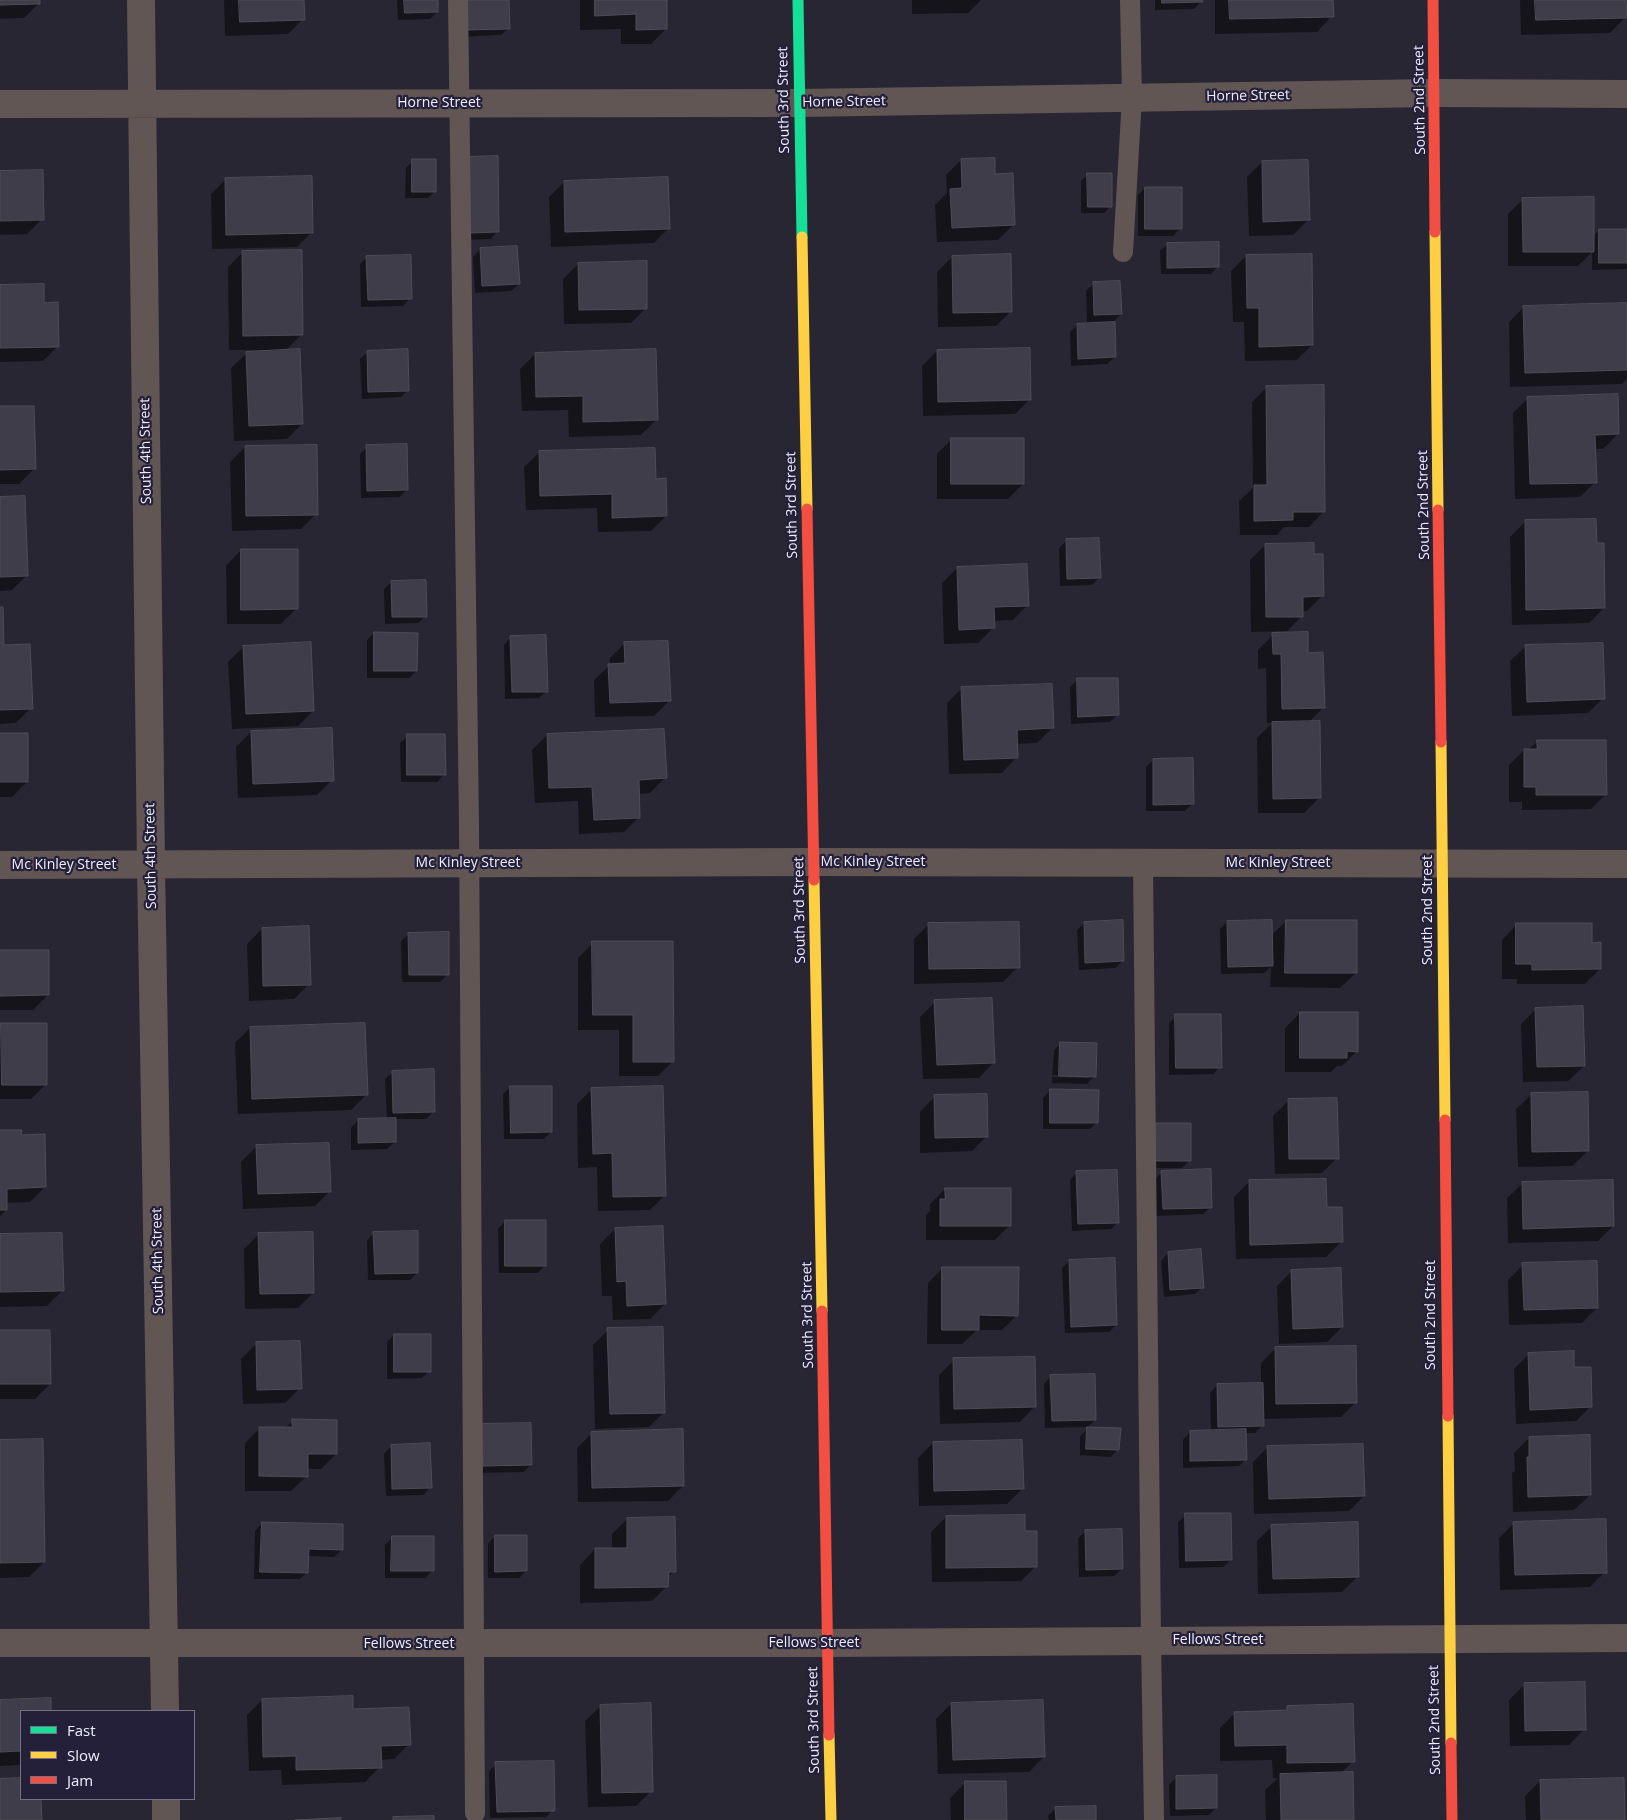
<!DOCTYPE html>
<style>
body{margin:0}
#map{position:relative;width:1627px;height:1820px;overflow:hidden;background:#282633;font-family:"Open Sans",sans-serif}
canvas{display:block}
.legend{position:absolute;left:20px;top:1710px;width:175px;height:90px;box-sizing:border-box;background:#242039;border:1px solid #757287;margin:0;padding:6px 9px;list-style:none;font-size:15px;color:#efeefc}
.legend li{display:flex;align-items:center;gap:10px;height:25px}
.legend b{width:25px;border:1px solid #757287}
</style>
<div id="map">
<canvas width="1627" height="1820"></canvas>
<ul class="legend">
<li><b style="height:6px;background:#16e098"></b>Fast</li>
<li><b style="height:6px;background:#ffcf43"></b>Slow</li>
<li><b style="height:6px;background:#f24e42"></b>Jam</li>
</ul>
</div>
<script>
const ctx = document.querySelector('canvas').getContext('2d');
ctx.lineJoin = 'round';
function paint(path, color) { ctx.fillStyle = color; ctx.fill(path, 'evenodd'); }
function strokePath(path, color, width, dash) { ctx.strokeStyle = color; ctx.lineWidth = width; ctx.lineCap = dash ? 'butt' : 'round'; ctx.setLineDash(dash || []); ctx.stroke(path); }
function write(font, color, halo, rows, align = 'center') {
  ctx.font = font + ' "Open Sans",sans-serif'; ctx.lineWidth = 4.5; ctx.setLineDash([]); ctx.textBaseline = 'middle'; ctx.strokeStyle = halo; ctx.fillStyle = color; for (const [text, x, y, turn = 0] of rows) {
    ctx.save(); ctx.translate(x, y); ctx.rotate((+turn || 0) * Math.PI / 180); ctx.textAlign = isNaN(turn) ? turn : align; if (halo) ctx.strokeText(text, 0, 0); ctx.fillText(text, 0, 0); ctx.restore();
  }
}
const shadow = new Path2D(`
 M0,0H39V3L24,18L0,19Z
 M224,0H303V19L288,34L225,36Z
 M397,0H436L437,12L430,19L398,20Z
 M507,0L509,28L501,35L458,37Z
 M580,0H665L666,29L651,44H621V29L580,30Z
 M912,0H981L968,13L912,14Z
 M1155,0H1201V2L1194,9L1155,10Z
 M1215,0H1332V16L1317,32L1215,34Z
 M1520,0H1625V18L1610,33L1521,35Z
 M961,160L994,176L1013,225L998,240L937,242L935,205L947,193L946,175Z
 M413,161L435,191L428,198H405L406,168Z
 M1262,162L1308,220L1293,235L1249,236L1247,177Z
 M461,166L498,231L491,239L463,240Z
 M0,172L42,219L27,234L0,235Z
 M1088,174L1111,206L1104,213H1081V181Z
 M226,179L312,232L297,247L212,249L211,194Z
 M564,182L669,228L654,243L551,247L549,197Z
 M1145,188L1181,228L1173,236H1138V195Z
 M1523,199L1593,237L1599,230H1627V269L1592,270V252L1578,266H1508V214Z
 M1168,244L1218,266L1211,274H1161L1160,251Z
 M480,249L519,284L511,291L475,293L473,257Z
 M243,252L301,335L285,351L302,424L287,439L234,441L231,368L247,353L268,352V350H229L228,267Z
 M1246,256L1312,345L1297,360L1245,361L1244,322H1233L1231,271Z
 M367,257L410,298L403,306L361,307L360,264Z
 M952,257L1011,311L996,326L938,327L937,272Z
 M578,264L646,308L631,323L564,324L563,279Z
 M1093,284L1121,314L1114,321L1087,322L1086,291Z
 M0,286L43,304L58,346L43,361L0,362Z
 M1627,305V379L1622,384L1510,387L1509,322L1524,307Z
 M1077,325L1115,357L1107,364L1071,366L1070,332Z
 M937,351L1030,399L1015,414L923,416L922,366Z
 M368,352L408,390L401,397L362,399L360,359Z
 M535,354L656,420L641,435L569,437L568,410L522,411L520,369Z
 M1267,387L1324,511L1309,527H1284L1277,535H1240L1239,501L1253,488L1252,402Z
 M1528,398L1618,434L1603,449H1594L1595,482L1580,497L1515,499L1513,413Z
 M0,408L34,469L19,484H0Z
 M952,439L1023,484L1008,499H937V454Z
 M245,447L316,514L301,529L232,531L230,462Z
 M367,447L407,489L400,497L361,498L360,454Z
 M540,452L654,480L666,516L651,531L598,532L597,508L526,510L524,467Z
 M0,498L27,575L12,590L0,591Z
 M1525,522L1595,544L1604,608L1589,623L1512,625L1510,537Z
 M1066,541L1099,578L1092,585L1060,586L1059,548Z
 M1265,545L1313,556L1322,596L1307,611H1302V616L1287,631L1251,632L1250,560Z
 M241,550L296,609L281,624H227L226,566Z
 M957,568L1028,605L1013,620L993,621V628L978,643L944,644L942,583Z
 M391,582L426,616L418,623L385,624L384,589Z
 M0,608L3,646L31,708L16,723L0,724Z
 M374,633L416,671L409,678H367V640Z
 M1273,635L1307,654L1324,707L1308,723L1319,798L1304,813H1258L1257,738L1272,723H1267L1266,668L1258,669V650Z
 M511,637L547,691L539,698L505,699L504,645Z
 M625,643L669,701L654,716L595,717L594,680L610,665V658Z
 M1526,646L1603,698L1588,713L1512,716L1510,661Z
 M243,647L313,711L298,726L232,729L228,662Z
 M1077,680L1117,715L1110,722L1071,724L1070,687Z
 M962,688L1052,728L1037,743L1016,744L1017,757L1002,773L949,774L947,703Z
 M251,732L332,780L317,795L238,798L236,747Z
 M0,734L27,782L12,797H0Z
 M547,735L665,778L650,793L638,794L639,817L624,832L579,834L578,801L535,803L532,750Z
 M408,736L444,775L437,782H401L400,743Z
 M1537,742L1606,794L1591,809L1522,810V802H1509V765L1524,750H1528Z
 M1153,760L1192,804L1185,811H1146V767Z
 M1286,921L1356,973L1340,988L1270,987L1271,967L1264,973L1221,974L1220,929L1227,922L1271,936Z
 M1084,923L1123,960L1116,968L1079,970L1077,930Z
 M929,924L1018,967L1003,982L914,984V939Z
 M1517,924L1591,944L1600,969L1585,984H1517V979H1502V940Z
 M262,929L309,984L294,999L249,1001L247,944Z
 M409,934L448,974L440,982H402L401,941Z
 M593,943L673,1061L658,1076H619V1030H578V958Z
 M0,952L48,995L33,1010H0Z
 M935,1002L994,1062L979,1078L923,1079L920,1017Z
 M1536,1009L1584,1066L1568,1081L1523,1082L1521,1024Z
 M1300,1013L1357,1051L1342,1066H1337L1331,1072H1285V1028Z
 M1176,1016L1220,1067L1213,1074L1169,1075V1023Z
 M2,1025L46,1084L31,1099H0V1027Z
 M250,1028L366,1095L351,1110L238,1114L235,1043Z
 M1061,1043L1094,1077L1087,1084L1052,1083L1054,1050ZM1053,1075L1089,1076V1078L1053,1077Z
 M393,1072L434,1111L426,1119H394L395,1142L387,1149L351,1150V1128L358,1120H387L385,1079Z
 M510,1087L551,1132L544,1139H504L503,1094Z
 M592,1089L665,1195L650,1210L598,1211L597,1167L578,1168L577,1104Z
 M1050,1090L1097,1122L1090,1129H1043V1098Z
 M1532,1094L1588,1151L1572,1166L1518,1167L1516,1109Z
 M935,1096L987,1136L972,1151L920,1153V1112Z
 M1288,1101L1337,1158L1322,1173L1275,1174L1273,1116Z
 M1157,1125L1189,1161L1182,1168H1149V1132Z
 M0,1132L20,1136L45,1187L30,1202L6,1203V1210L0,1216Z
 M256,1147L330,1191L315,1206L243,1209L241,1162Z
 M1077,1172L1118,1222L1111,1229L1072,1231L1070,1180Z
 M1162,1172L1211,1207L1203,1214L1156,1216L1155,1179Z
 M1249,1182L1325,1209L1341,1242L1326,1257L1236,1259L1234,1197Z
 M1523,1183L1613,1226L1598,1241L1508,1243L1507,1198Z
 M945,1189L1010,1225L995,1240H926V1215L930,1211V1204Z
 M505,1221L545,1265L538,1273H499L498,1229Z
 M615,1229L665,1304L650,1319L613,1320L612,1296H602L600,1244Z
 M374,1233L417,1273L410,1280H368L367,1240Z
 M259,1234L313,1293L298,1308L245,1309L244,1249Z
 M0,1236L62,1291L47,1306L0,1307Z
 M1168,1253L1203,1287L1195,1294L1164,1297L1161,1261Z
 M1069,1261L1116,1325L1109,1332L1065,1333L1062,1268Z
 M1523,1265L1597,1308L1582,1323L1509,1325L1508,1280Z
 M943,1268L1017,1315L1002,1330H977L962,1344H927L928,1283Z
 M1292,1271L1342,1327L1327,1342L1279,1344L1277,1286Z
 M608,1330L664,1412L649,1427L595,1429L593,1345Z
 M0,1332L50,1384L35,1399H0Z
 M394,1335L429,1371L422,1378L387,1379V1342Z
 M256,1344L300,1388L285,1403L243,1404L241,1359Z
 M1276,1348L1356,1402L1341,1417L1262,1419L1263,1425L1255,1433H1245L1246,1459L1239,1466L1183,1468V1440L1190,1432H1211L1210,1393L1217,1385L1261,1384V1363Z
 M1529,1354L1573,1369L1591,1406L1576,1421L1516,1424L1514,1369Z
 M954,1360L1035,1406L1020,1422L940,1424L939,1375Z
 M1051,1376L1095,1420L1088,1427L1045,1428L1044,1384Z
 M293,1421L336,1454L321,1469H307V1476L291,1491H245V1443L260,1428H285Z
 M1088,1428L1118,1449L1111,1457L1080,1455V1436Z
 M475,1433L531,1464L524,1472L476,1473Z
 M592,1433L683,1486L668,1501L578,1502L577,1448Z
 M1529,1438L1590,1495L1574,1510L1513,1512L1512,1473L1515,1471L1514,1453Z
 M0,1442L44,1562L29,1577L0,1578Z
 M933,1443L1022,1489L1007,1504L919,1506L918,1458Z
 M391,1446L431,1487L423,1495L386,1496L384,1454Z
 M1268,1447L1364,1496L1349,1511L1254,1514L1253,1462Z
 M1186,1515L1231,1560L1223,1567L1179,1568L1178,1522Z
 M946,1517L1024,1533L1036,1566L1021,1581L932,1582L931,1532Z
 M627,1519L674,1571L667,1578V1586L652,1601L580,1603V1565L595,1549H612V1534Z
 M262,1523L342,1550L334,1557L307,1556V1572L300,1579H254L255,1531Z
 M1514,1523L1605,1572L1590,1587L1500,1590L1499,1538Z
 M1272,1526L1357,1577L1342,1592L1258,1594L1257,1541Z
 M1085,1531L1122,1569L1114,1576L1079,1577L1078,1539Z
 M495,1536L526,1571L519,1578H488V1544Z
 M393,1537L432,1571L425,1578H385V1545Z
 M1524,1685L1584,1729L1569,1745L1510,1746L1509,1700Z
 M50,1699V1711H21V1765L0,1766V1701Z
 M262,1700L352,1710L409,1744L394,1759L380,1760V1767L365,1782L282,1785L281,1770L249,1771L247,1715Z
 M951,1704L1044,1757L1029,1772L938,1774L936,1719Z
 M601,1706L651,1791L636,1806L588,1807L585,1721Z
 M1288,1707L1353,1761L1341,1773L1353,1820H1266L1265,1790L1278,1778H1273L1272,1760L1220,1761V1728L1235,1713L1283,1712Z
 M496,1764L553,1810L546,1817L490,1818L489,1771Z
 M1176,1777L1216,1808L1209,1815L1170,1816L1169,1785Z
 M1540,1781L1624,1820H1526L1525,1796Z
 M965,1783L1006,1820H951L950,1798Z
 M1056,1808L1095,1820H1049L1048,1816Z`);
const building = new Path2D(`
 M0,0H40V4L0,5Z
 M239,0H304L305,20L240,22Z
 M404,0H438V12L405,13Z
 M464,0H509L510,29L465,30Z
 M595,0H667V29L636,30V14L595,16Z
 M1162,0H1202L1203,2L1162,3Z
 M1229,0H1333L1334,17L1230,19Z
 M1535,0H1626L1627,18L1536,20Z
 M498,156L499,232L470,233L467,157Z
 M995,158V174L1013,173L1015,225L952,228L950,189L962,188L961,159Z
 M412,159H436V192H412Z
 M1308,160L1310,220L1263,222L1262,161Z
 M43,170L44,220L0,221V171Z
 M1087,173H1112V207H1088Z
 M312,176L313,233L226,235L225,178Z
 M668,177L670,229L565,232L564,181Z
 M1145,187H1182V229H1145Z
 M1594,197V252H1523L1522,198Z
 M1599,229H1627V263H1599Z
 M1219,242V267L1167,268V243Z
 M517,246L520,284L482,286L480,248Z
 M302,250L303,335L243,336L242,251Z
 M1011,254L1012,312L953,313L952,256Z
 M1312,254L1313,345L1259,347V308H1247L1246,255Z
 M411,255L412,299L368,300L366,256Z
 M647,261V309L579,310L578,263Z
 M1120,281L1122,314L1094,315L1093,282Z
 M44,284V303L58,302L59,347L0,348V285Z
 M1627,303V370L1525,373L1523,306Z
 M1115,322L1116,357L1078,359L1077,324Z
 M1030,348L1031,400L938,402L937,350Z
 M300,349L303,424L249,426L246,352Z
 M408,349L409,391L368,392L367,351Z
 M656,349L658,420L583,422V396L536,397L535,353Z
 M1324,385L1325,512H1293V520L1254,521V485H1267L1266,386Z
 M1618,394L1619,434L1595,435L1597,483L1530,484L1527,397Z
 M0,406H34L36,469L0,470Z
 M951,438H1024V484H951Z
 M407,444L408,490L367,491L366,445Z
 M317,445L318,515L246,516L245,446Z
 M655,448L656,479L666,478L667,516L612,518V494L540,496L539,451Z
 M25,496L28,576L0,577V497Z
 M1596,519L1597,543H1604L1605,608L1526,610L1525,520Z
 M1099,538L1101,578L1067,579L1066,539Z
 M1314,543V554H1323L1324,596L1303,597V617H1266L1265,544Z
 M241,549H298V609L241,610Z
 M1027,564L1029,606L994,607L995,628L959,630L957,567Z
 M426,580L427,617H392L391,581Z
 M0,607H3L4,645L30,644L33,709L0,710Z
 M374,632L418,633L417,671H374Z
 M1308,632V653L1323,652L1325,708L1282,709L1281,654H1273L1272,633Z
 M546,635L548,692H512L510,636Z
 M668,641L671,701L610,703L608,664L625,663L624,642Z
 M311,642L314,711L246,714L243,646Z
 M1603,643L1605,699L1527,702L1525,645Z
 M1077,678H1118L1119,715L1078,717Z
 M1052,684L1054,728L1017,730L1018,758L964,760L961,687Z
 M1320,721L1321,798L1273,799L1272,722Z
 M332,728L334,781L253,784L251,731Z
 M664,729L667,778L639,780L640,818L594,820L592,787L549,788L547,734Z
 M0,733H28V782H0Z
 M407,734H445L446,775H407Z
 M1537,740H1606L1607,795H1536V787H1524V749H1537Z
 M1193,758L1194,804L1153,805V759Z
 M1123,920L1124,961L1085,963L1084,922Z
 M1272,920L1273,966L1228,967L1227,921Z
 M1286,920H1357V973H1285Z
 M1019,922L1020,968L929,969L928,923Z
 M1516,923H1592V943L1601,942V969L1532,970V964H1516Z
 M309,926L311,985L263,986L262,928Z
 M449,932V975H409L408,933Z
 M592,941H673L674,1062H633V1015H593Z
 M0,950H49V995L0,996Z
 M992,998L995,1063L937,1065L934,1000Z
 M1583,1006L1585,1066L1537,1067L1535,1008Z
 M1300,1012H1358V1052L1347,1051V1058H1300Z
 M1175,1014H1221L1222,1068H1176Z
 M1,1023H47V1085H2Z
 M365,1023L368,1095L252,1099L250,1027Z
 M1060,1042L1097,1043L1096,1077L1059,1076Z
 M434,1069L435,1112L393,1113L392,1071Z
 M510,1086H552V1132L511,1133Z
 M663,1086L666,1196L613,1197L612,1153L593,1154L591,1088Z
 M1050,1089L1099,1090L1098,1123H1050Z
 M1588,1092L1589,1151L1532,1152L1531,1093Z
 M987,1094L988,1137L935,1138L934,1095Z
 M1337,1098L1339,1159H1289L1288,1099Z
 M396,1118V1142L358,1143V1119Z
 M1156,1123H1191V1161H1156Z
 M0,1130H22L21,1135L45,1134L46,1187L7,1189V1210H0Z
 M329,1143L331,1192L258,1194L256,1145Z
 M1211,1169L1212,1208L1163,1209L1161,1171Z
 M1117,1170L1119,1223L1078,1224L1076,1171Z
 M1326,1179L1327,1207H1342L1343,1242L1250,1245L1249,1180Z
 M1613,1180L1614,1226L1523,1229L1522,1182Z
 M945,1188H1011V1226H940V1199H945Z
 M505,1220H546V1266H505Z
 M663,1226L666,1304L627,1306L626,1281L617,1282L615,1228Z
 M418,1231V1273L375,1274L373,1232Z
 M313,1232L314,1293L260,1294L258,1233Z
 M62,1233L64,1291L0,1292V1234Z
 M1201,1249L1204,1288L1170,1290L1168,1252Z
 M1115,1258L1117,1325L1071,1327L1069,1260Z
 M1597,1261L1598,1308L1524,1310L1522,1263Z
 M942,1267H1019L1018,1316L979,1315V1330H942Z
 M1341,1268L1343,1327L1293,1329L1291,1270Z
 M663,1327L665,1413L610,1414L607,1328Z
 M0,1330H50L51,1384H0Z
 M394,1334H431V1372H394Z
 M300,1341L302,1389L257,1390L256,1342Z
 M1356,1346L1357,1403L1276,1404L1275,1347Z
 M1574,1351V1367H1591L1592,1407L1530,1410L1528,1353Z
 M1035,1357L1036,1407L954,1409L953,1358Z
 M1095,1374L1096,1420L1052,1421L1050,1375Z
 M1263,1383L1264,1426L1218,1427L1217,1384Z
 M292,1419L337,1420V1454H308V1477L259,1476V1427H292Z
 M531,1423L532,1465L483,1466L481,1424Z
 M1087,1427L1121,1428L1119,1450L1086,1449Z
 M683,1429L684,1486L592,1488L591,1432Z
 M1246,1429L1247,1460L1190,1461V1431Z
 M1590,1435L1591,1495L1528,1497L1527,1457H1529V1437Z
 M43,1439L45,1562L0,1563V1440Z
 M1022,1440L1024,1489L934,1491L933,1442Z
 M430,1443L432,1488L392,1489L391,1445Z
 M1363,1444L1365,1496L1269,1499L1267,1446Z
 M1185,1513H1231L1232,1560L1186,1561Z
 M1025,1515V1531H1037V1567L946,1568V1516Z
 M675,1517L676,1572H669L668,1587L595,1588V1548H627V1518Z
 M1606,1519L1607,1573L1515,1575L1513,1522Z
 M262,1522L343,1524V1550L309,1549L308,1573L260,1572Z
 M1358,1522L1359,1577L1273,1579L1271,1525Z
 M1122,1529L1123,1569L1086,1570L1085,1530Z
 M495,1535H527V1571L495,1572Z
 M392,1536H434V1571H391Z
 M1585,1682L1586,1730L1525,1731L1524,1683Z
 M353,1696V1709L409,1707L411,1745L381,1746L382,1768L296,1770V1756L263,1757L262,1699Z
 M51,1698V1711H21V1751L0,1752V1700Z
 M1043,1700L1045,1757L953,1760L951,1703Z
 M651,1703L653,1792L602,1793L600,1705Z
 M1353,1704L1355,1762L1287,1763V1745L1235,1746L1234,1712L1287,1710V1706Z
 M554,1761L555,1811L497,1812L495,1762Z
 M1353,1772L1354,1820H1281L1280,1774Z
 M1217,1775V1808L1176,1809V1776Z
 M21,1778V1799H41L42,1820H0V1779Z
 M1624,1778L1625,1820H1541L1540,1780Z
 M965,1781H1006L1007,1820H965Z
 M1096,1806V1820H1056L1055,1807Z
 M434,1816V1820H393V1817Z
 M341,1818V1820H295Z`);
const lane = new Path2D(`
 M458,0L469,824L475,1813
 M1123,252L1132,97L1130,0
 M1143,863L1151,1640L1154,1820`);
const street = new Path2D(`
 M141,0L151,865L165,1711
 M0,104L799,103L1435,93L1627,94
 M0,865L814,862L1627,864
 M0,1643H828L1627,1638
 M166,1799V1820`);
const fast = new Path2D(`
 M798,0L802,237`);
const slow = new Path2D(`
 M1435,232L1438,510
 M802,237L807,509
 M1441,742L1445,1120
 M814,880L822,1311
 M1448,1416L1451,1743
 M829,1735L831,1820`);
const jam = new Path2D(`
 M1433,0L1435,232
 M807,509L814,880
 M1438,510L1441,742
 M1445,1120L1448,1416
 M822,1311L829,1735
 M1451,1743L1452,1820`);
const streetNames = [
 ["Horne Street",1248,96,-1],
 ["South 3rd Street",784,100,-91],
 ["South 2nd Street",1420,100,-91],
 ["Horne Street",844,102,-1],
 ["Horne Street",439,103],
 ["South 4th Street",146,451,-91],
 ["South 3rd Street",792,505,-91],
 ["South 2nd Street",1424,505,-91],
 ["South 4th Street",151,856,-91],
 ["Mc Kinley Street",873,862],
 ["Mc Kinley Street",468,863],
 ["Mc Kinley Street",1278,863],
 ["Mc Kinley Street",64,865],
 ["South 3rd Street",800,910,-91],
 ["South 2nd Street",1428,910,-90],
 ["South 4th Street",158,1261,-91],
 ["South 3rd Street",808,1315,-91],
 ["South 2nd Street",1431,1315,-90],
 ["Fellows Street",1218,1640],
 ["Fellows Street",814,1643],
 ["Fellows Street",409,1644],
 ["South 3rd Street",814,1720,-91],
 ["South 2nd Street",1435,1720,-91]
];
paint(shadow, '#0007');
paint(building, '#3f3d49');
strokePath(building, '#4e4c57', 1);
strokePath(lane, '#625655', 20);
strokePath(street, '#625655', 28);
strokePath(fast, '#16e098', 11);
strokePath(slow, '#ffcf43', 11);
strokePath(jam, '#f24e42', 11);
write('14px', '#efeefc', '#242039', streetNames);
</script>
